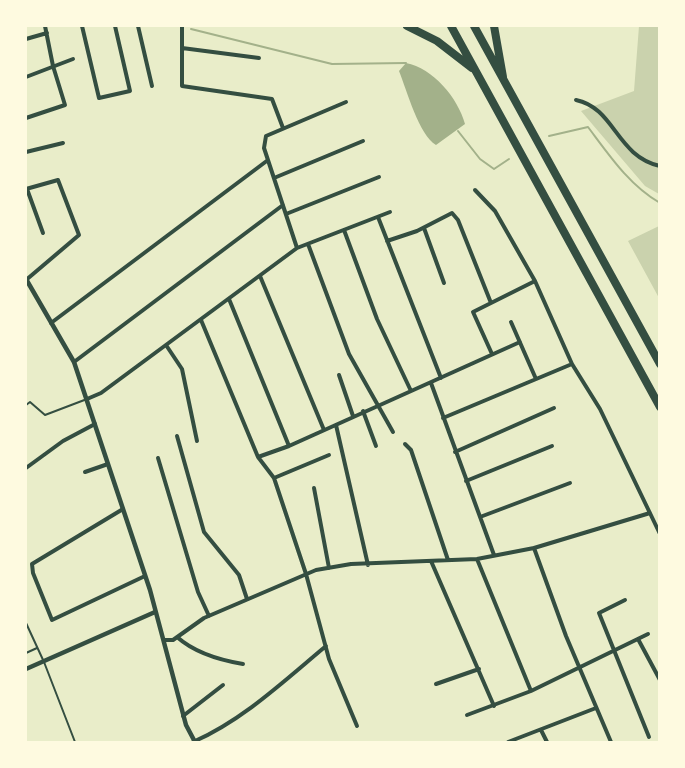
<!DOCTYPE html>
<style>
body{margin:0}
#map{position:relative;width:685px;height:768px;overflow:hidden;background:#e9edc9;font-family:"Times New Roman",serif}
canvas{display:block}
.frame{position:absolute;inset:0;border:27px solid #fefae0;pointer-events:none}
</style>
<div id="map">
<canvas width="685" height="768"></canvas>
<div class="frame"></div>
</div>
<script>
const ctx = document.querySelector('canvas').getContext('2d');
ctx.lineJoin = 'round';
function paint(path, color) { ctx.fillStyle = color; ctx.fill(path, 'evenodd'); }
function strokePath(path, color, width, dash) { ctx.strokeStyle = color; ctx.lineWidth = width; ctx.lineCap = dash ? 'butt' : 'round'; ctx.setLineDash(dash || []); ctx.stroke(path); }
const green = new Path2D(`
 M639,26H659V194L645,186L581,111L634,91Z
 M659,226V298L628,241Z`);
const water = new Path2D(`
 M406,63C433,68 458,98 465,124L436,145C419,135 407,91 399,71Z`);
const stream = new Path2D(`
 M191,29L332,64L406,63
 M458,131L480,159L494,169L509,159
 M549,136L588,127C609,155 629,185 660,203`);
const service = new Path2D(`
 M26,405L30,402L45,415L87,399
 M26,623L44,662L75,742
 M26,653L37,648`);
const minor = new Path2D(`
 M82,26L99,98L130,91L115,26
 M138,26L152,86
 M182,26V86L272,99L283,128
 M26,39L47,33
 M182,48L259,58
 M26,77L73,59
 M576,100C615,108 616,156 660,166
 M26,118L65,105L53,66L45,26
 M26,152L63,143
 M274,178L363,141
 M26,189L58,180L79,235L26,280
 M27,189L43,233
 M475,190L495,211L535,281L572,364L600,409L660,534
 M286,214L379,177
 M378,217L441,378
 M424,228L444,283
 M344,230L377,319L411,391
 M387,241L417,231L452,213L458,220L491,303
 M308,244L349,354L393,432
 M297,248L264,148L266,136L346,102
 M260,276L324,430
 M229,299L289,446
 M201,320L258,457L289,446L520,342
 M511,322L536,379
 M51,323L268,160
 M166,345L182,369L197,441
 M492,354L473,312L535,281
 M74,362L283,205
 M339,375L353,416
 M431,383L494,555
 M87,399L101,393L297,248L390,212
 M363,411L376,446
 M443,418L572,364
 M336,425L368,565
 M177,436L204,532L239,575L247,599
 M405,444L411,450L448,560
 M455,452L554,408
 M258,457L274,478L306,574L329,659L357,726
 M158,458L198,592L209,616
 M26,468L63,441L95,424
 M85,472L108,464
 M274,478L329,455
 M466,481L552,446
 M314,488L329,568
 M123,509L32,564L33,573L52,620L145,576
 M480,517L570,483
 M477,559L531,691
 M431,561L494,706
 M625,600L599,613L649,737
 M177,637C195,653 219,660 243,664
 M638,639L660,680
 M164,640H173L204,618L316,570L351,564L477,559L534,548
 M436,684L479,669
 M467,715L531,691L648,634
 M183,716L223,685
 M541,730L547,742
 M193,742C243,720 284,681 326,646
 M508,742L596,708
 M611,742L566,636L534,548L650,513`);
const tertiary = new Path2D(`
 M26,279L74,362L150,590L186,725L195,742
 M26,669L155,612`);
const motorway = new Path2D(`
 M407,26L437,41L472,68
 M451,26L660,407
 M474,26L660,364
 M494,26L503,77`);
paint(green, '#cad2ad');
paint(water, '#a3b18a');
strokePath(stream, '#a3b18a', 2);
strokePath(service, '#344e41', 2);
strokePath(minor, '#344e41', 4);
strokePath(tertiary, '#344e41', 4.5);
strokePath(motorway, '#344e41', 8);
</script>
